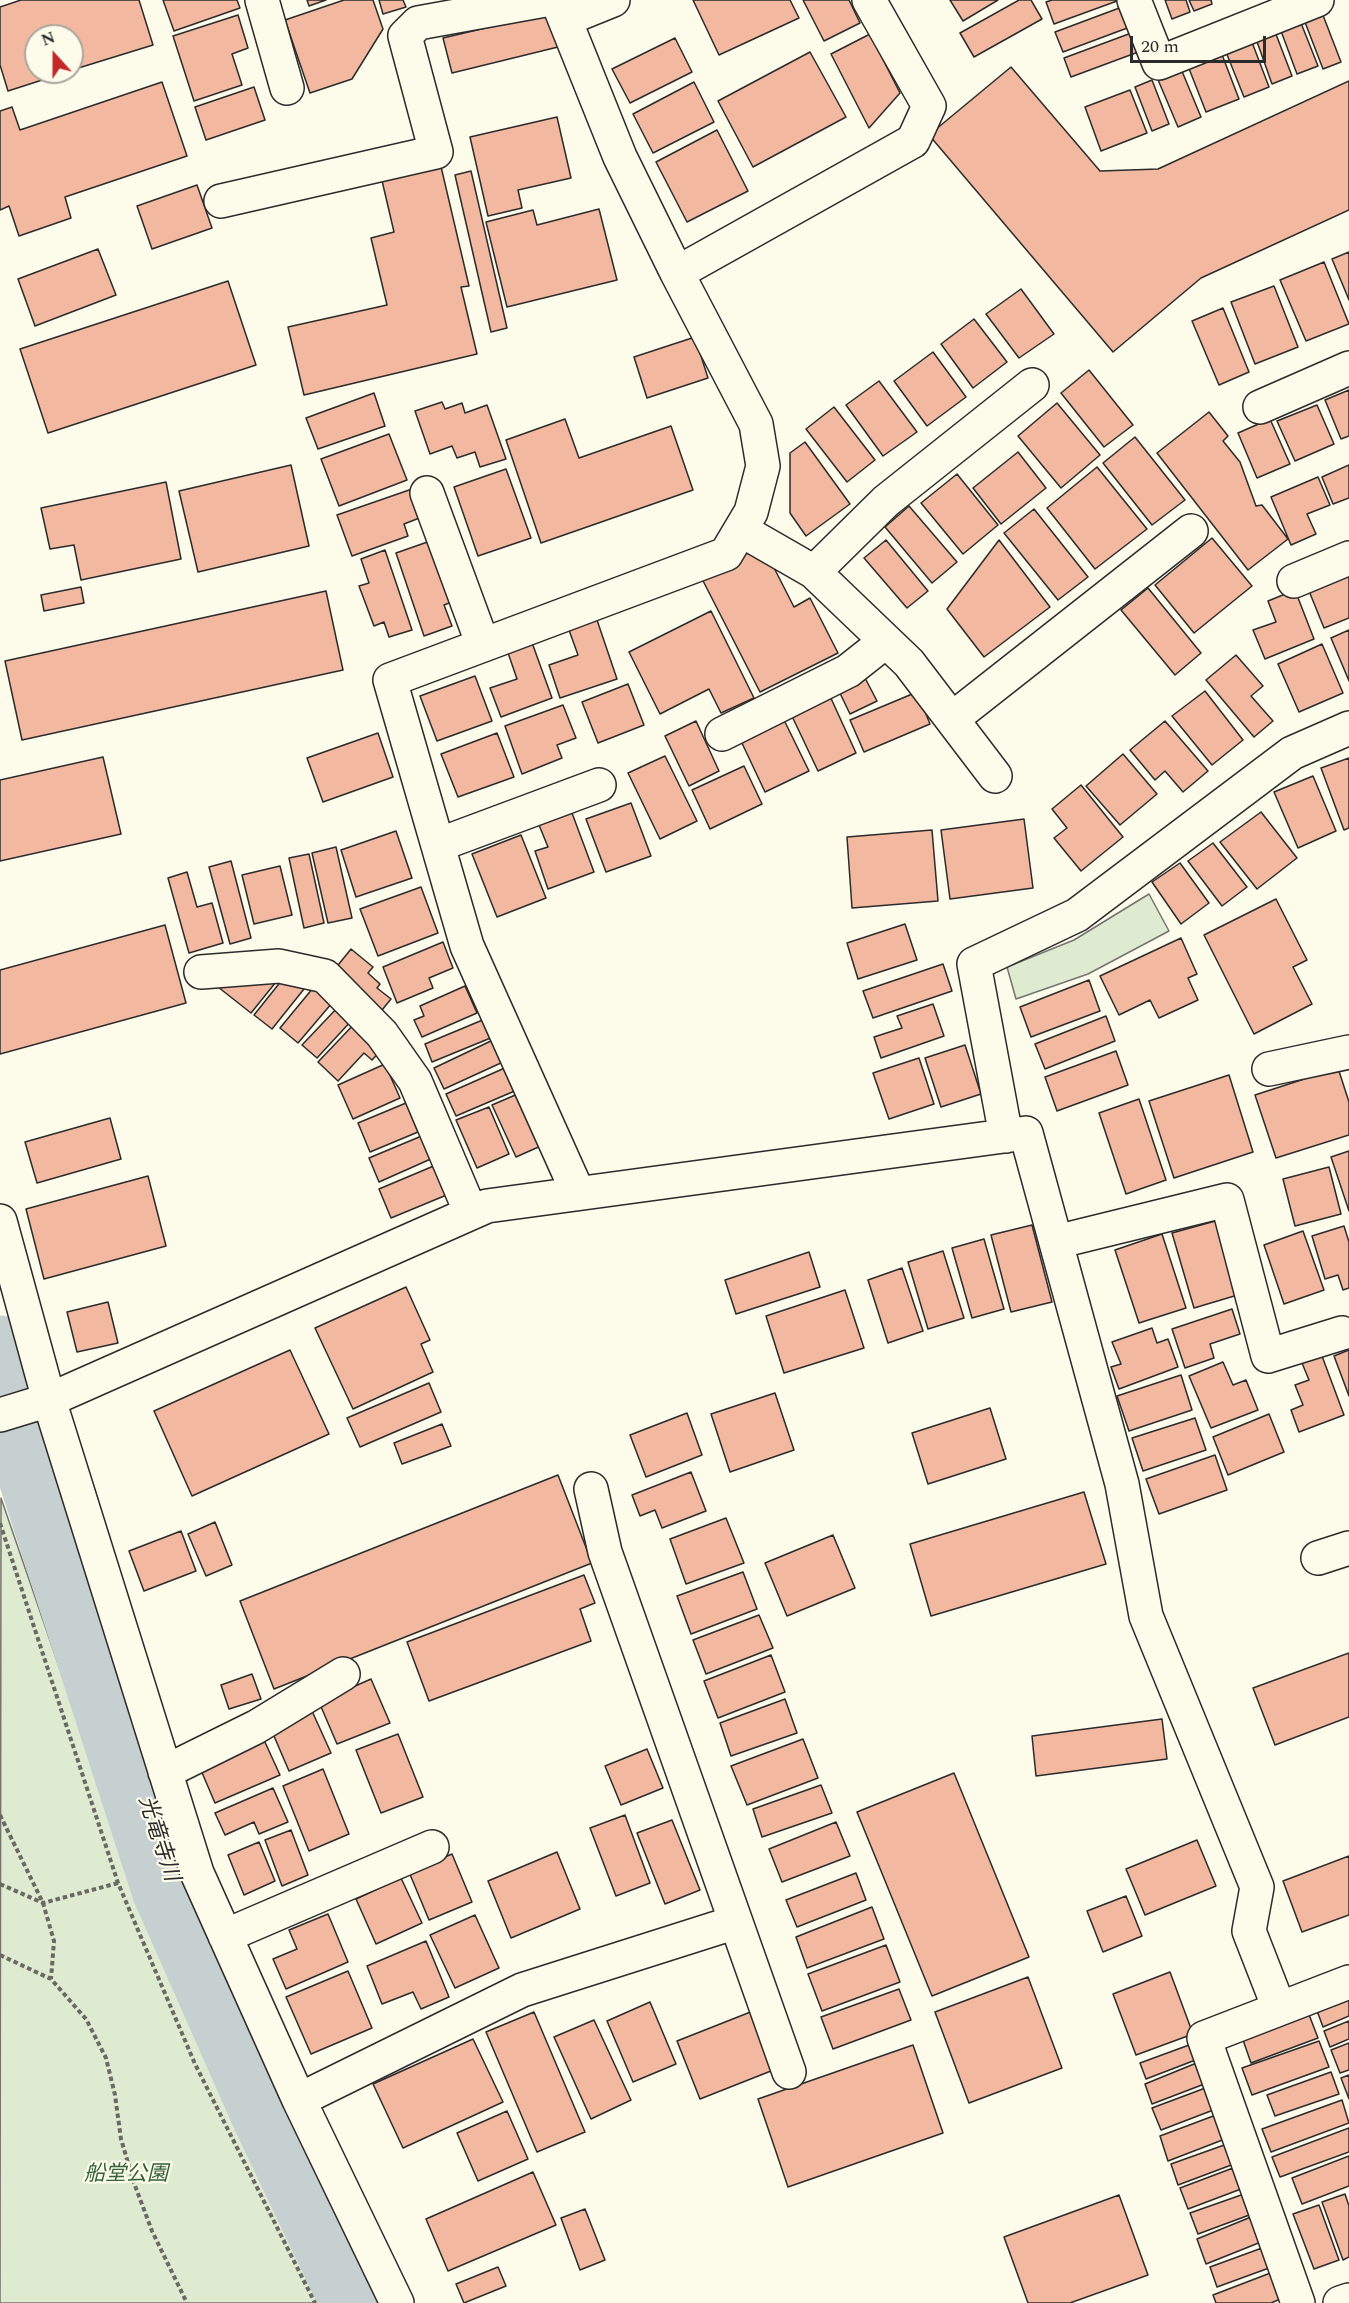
<!DOCTYPE html>
<meta charset="utf-8">
<style>
body{margin:0}
#map{position:relative;width:1349px;height:2303px;overflow:hidden;background:#fdfbea;font-family:Spectral,serif}
canvas{display:block}
.north{position:absolute;left:24px;top:24px;width:60px;height:60px;box-sizing:border-box;background:#fdfbea;border:2px solid #a9a89e;border-radius:50%;rotate:339deg;font-size:16px;font-weight:700;line-height:24px;text-align:center;color:#2b2b2b}
.north::after{content:'';display:block;margin:auto;width:21px;height:27px;background:#c62828;clip-path:polygon(50% 0,100% 100%,50% 72%,0 100%)}
.scale{position:absolute;left:1130px;top:36px;width:136px;height:27px;box-sizing:border-box;border:3px solid #2b2b2b;border-top:0;padding-left:8px;font-size:18px;line-height:21px;white-space:nowrap;color:#2b2b2b;-webkit-text-stroke:4px #fdfbea;paint-order:stroke}
</style>
<div id="map">
<canvas width="1349" height="2303"></canvas>
<div class="north">N</div>
<div class="scale">20 m</div>
</div>
<script>
const ctx = document.querySelector('canvas').getContext('2d');
ctx.lineJoin = 'round';
function paint(path, color) { ctx.fillStyle = color; ctx.fill(path, 'evenodd'); }
function strokePath(path, color, width, dash) { ctx.strokeStyle = color; ctx.lineWidth = width; ctx.lineCap = dash ? 'butt' : 'round'; ctx.setLineDash(dash || []); ctx.stroke(path); }
function write(font, color, halo, rows, align = 'center') {
  ctx.font = font + ' Spectral,"Noto Sans JP",serif'; ctx.lineWidth = 4.5; ctx.setLineDash([]); ctx.textBaseline = 'middle'; ctx.strokeStyle = halo; ctx.fillStyle = color; for (const [text, x, y, turn = 0] of rows) {
    ctx.save(); ctx.translate(x, y); ctx.rotate((+turn || 0) * Math.PI / 180); ctx.textAlign = isNaN(turn) ? turn : align; if (halo) ctx.strokeText(text, 0, 0); ctx.fillText(text, 0, 0); ctx.restore();
  }
}
const green = new Path2D(`
 M1149,894L1169,931L1088,974L1016,999L1007,967L1074,940Z
 M1,1498L132,1879L212,2071L331,2303H0Z`);
const river = new Path2D(`
 M0,1356L172,1888L271,2112L362,2303`);
const building = new Path2D(`
 M21,0H139L153,45L72,70V36H36V72H67L8,91L0,65V7Z
 M163,0H237L240,8L174,31Z
 M307,0H326L309,6Z
 M344,0H373L383,29L352,79L310,93L285,20Z
 M379,0H403L406,7L383,14Z
 M693,0H790L799,18L719,55Z
 M803,0H849L860,23L824,41Z
 M950,0H998L963,21Z
 M1019,0H1031L1042,19L974,57L960,33Z
 M1052,0H1116L1117,1L1054,24L1046,2Z
 M1165,0H1186L1190,12L1172,19Z
 M1189,0H1211L1212,4L1194,11Z
 M1122,7L1130,27L1063,52L1055,32Z
 M1321,10L1341,62L1323,69L1303,17Z
 M549,13L558,47L452,73L443,38Z
 M238,15L248,48L232,54L242,85L194,101L173,36Z
 M1301,23L1318,66L1297,74L1281,31Z
 M1274,29L1292,76L1272,84L1255,36Z
 M1134,32L1141,51L1071,77L1064,58Z
 M870,34L900,93L869,128L831,54Z
 M1250,37L1269,87L1244,97L1224,47Z
 M675,38L692,72L630,103L612,69Z
 M810,52L846,117L753,167L718,101Z
 M1221,52L1239,99L1206,112L1188,66Z
 M1179,64L1201,117L1178,127L1156,75Z
 M1011,67L1100,171L1158,169L1349,81V210L1201,278L1113,352L929,135Z
 M1152,80L1169,124L1152,131L1135,87Z
 M162,82L187,156L65,197L71,218L19,236L9,206L0,210V111L12,107L20,130Z
 M694,82L714,122L653,153L633,114Z
 M254,87L265,120L206,140L195,107Z
 M1130,90L1147,133L1101,151L1085,107Z
 M557,117L571,178L518,190L522,208L488,216L470,137Z
 M717,130L748,191L687,222L656,162Z
 M439,158L469,286L461,287L477,354L304,395L288,327L387,305L371,238L394,232L380,172Z
 M471,171L507,328L491,332L455,175Z
 M197,185L212,228L152,249L137,206Z
 M599,209L617,280L507,307L486,222L533,210L537,225Z
 M98,249L116,295L35,326L18,279Z
 M1349,252V300L1332,259Z
 M1324,262L1349,324L1306,341L1280,280Z
 M228,281L256,365L48,433L20,349Z
 M1274,286L1298,347L1255,364L1231,302Z
 M1021,289L1054,334L1019,358L986,314Z
 M1223,308L1249,372L1219,385L1192,321Z
 M974,319L1007,362L973,388L941,344Z
 M695,337L708,378L647,398L634,357Z
 M933,352L966,397L927,426L894,381Z
 M1089,370L1133,425L1104,447L1061,393Z
 M879,381L917,432L883,456L846,405Z
 M1349,390V436L1341,439L1325,400Z
 M374,393L385,426L318,449L306,418Z
 M442,402L445,409L462,403L465,413L487,405L506,459L480,467L475,452L457,458L452,446L430,454L415,411Z
 M1057,403L1100,455L1061,488L1018,436Z
 M1317,405L1334,444L1295,461L1277,421Z
 M834,407L875,460L847,482L806,429Z
 M1209,412L1228,436L1223,441L1240,462L1256,506L1262,505L1288,539L1248,570L1157,453Z
 M565,419L579,458L671,426L693,490L541,543L506,440Z
 M1270,419L1290,464L1257,478L1238,433Z
 M389,434L407,480L339,506L321,459Z
 M1135,437L1185,500L1152,525L1103,463Z
 M805,442L850,504L806,536L790,513V453Z
 M1018,452L1046,488L1001,524L973,488Z
 M291,465L309,546L198,572L179,491Z
 M1349,465V498L1333,504L1322,477Z
 M1097,467L1147,529L1095,569L1047,508Z
 M506,469L531,538L478,556L454,487Z
 M957,474L998,525L963,554L921,503Z
 M1318,477L1330,505L1307,514L1316,534L1291,545L1271,497Z
 M166,482L181,559L81,580L74,545L50,549L41,508Z
 M412,489L422,517L404,524L408,536L352,556L337,515Z
 M909,506L957,562L932,583L885,527Z
 M1034,509L1088,577L1058,600L1004,533Z
 M1212,538L1252,586L1194,633L1155,585Z
 M436,539L457,600L444,605L452,626L424,636L396,553Z
 M886,540L928,591L907,608L864,558Z
 M999,540L1050,607L984,657L947,609Z
 M385,550L412,630L389,637L384,622L374,626L359,586L369,583L361,559Z
 M744,553L768,556L794,607L810,598L838,653L760,692L700,575Z
 M1349,575V618L1324,628L1309,591Z
 M81,587L84,603L44,611L41,595Z
 M1148,588L1201,653L1175,675L1121,610Z
 M1295,590L1314,639L1265,659L1253,630L1276,622L1268,601Z
 M326,591L343,670L22,740L5,661Z
 M711,611L754,698L721,713L709,689L660,714L629,652Z
 M597,620L617,679L560,698L549,665L578,655L569,630Z
 M1349,630V681L1331,638Z
 M530,637L552,698L501,717L490,688L517,679L506,647Z
 M1322,644L1343,693L1299,712L1278,664Z
 M1236,655L1263,686L1251,696L1273,721L1254,737L1206,680Z
 M863,674L877,701L850,714L837,687Z
 M475,676L492,721L437,741L420,696Z
 M628,684L644,725L598,743L582,702Z
 M1205,691L1243,740L1212,765L1172,716Z
 M917,692L930,724L864,752L850,720Z
 M829,694L856,753L818,771L790,712Z
 M563,705L576,738L557,745L562,758L522,774L505,726Z
 M784,720L809,771L765,792L741,741Z
 M696,721L719,771L689,786L665,736Z
 M1165,721L1208,771L1183,792L1165,771L1155,780L1130,750Z
 M378,733L393,777L323,802L307,758Z
 M497,733L514,777L458,797L441,754Z
 M1123,754L1157,794L1120,825L1086,786Z
 M665,756L697,821L660,839L628,773Z
 M103,757L121,834L0,861V780Z
 M1349,758V828L1344,830L1321,768Z
 M744,766L762,804L710,829L692,790Z
 M1313,776L1336,831L1298,848L1274,792Z
 M1081,785L1123,837L1081,871L1054,838L1067,828L1052,809Z
 M631,803L651,856L606,872L586,819Z
 M1261,812L1297,858L1257,889L1220,842Z
 M572,813L594,872L548,889L535,851L548,847L539,825Z
 M1024,819L1033,888L950,899L941,830Z
 M932,830L938,901L852,908L847,837Z
 M396,831L412,878L356,897L341,850Z
 M521,835L546,898L497,917L472,854Z
 M1213,843L1247,887L1222,906L1188,861Z
 M336,847L352,918L328,923L312,853Z
 M309,854L324,923L304,928L289,858Z
 M231,861L251,938L230,944L209,867Z
 M1180,863L1209,903L1181,924L1152,882Z
 M280,866L292,915L254,924L242,875Z
 M187,872L197,907L212,903L223,943L189,953L168,878Z
 M421,887L438,933L378,956L360,909Z
 M1276,899L1307,960L1293,967L1312,1004L1254,1034L1204,935Z
 M905,924L917,960L858,979L847,943Z
 M165,925L186,1003L0,1054V970Z
 M1181,938L1197,974L1188,978L1198,1000L1159,1018L1150,1000L1119,1015L1100,976Z
 M443,942L453,968L429,978L433,988L397,1003L383,967Z
 M351,949L373,967L368,973L380,984L377,988L391,999L378,1015L330,975Z
 M943,964L952,991L873,1018L863,991Z
 M228,974L280,977L251,1013L218,987Z
 M286,975L304,989L272,1029L254,1015Z
 M1089,980L1100,1011L1031,1037L1020,1007Z
 M465,986L477,1013L422,1037L414,1020L424,1016L420,1006Z
 M313,988L332,1003L298,1043L280,1028Z
 M933,1004L944,1036L881,1058L874,1037L902,1028L897,1016Z
 M339,1006L353,1019L317,1058L302,1045Z
 M1106,1016L1115,1041L1045,1069L1035,1044Z
 M485,1019L493,1037L432,1062L425,1044Z
 M358,1020L385,1046L372,1060L364,1053L338,1081L318,1062Z
 M493,1040L503,1062L444,1089L434,1068Z
 M965,1045L981,1094L941,1107L925,1058Z
 M1116,1051L1128,1085L1057,1111L1045,1077Z
 M919,1058L934,1104L889,1119L873,1073Z
 M385,1064L400,1098L353,1119L338,1085Z
 M507,1067L517,1090L456,1116L446,1094Z
 M1338,1068L1349,1102V1135L1276,1158L1255,1095Z
 M1229,1075L1253,1152L1174,1178L1149,1101Z
 M520,1093L543,1145L516,1157L492,1105Z
 M1139,1099L1166,1180L1126,1194L1099,1113Z
 M406,1103L418,1132L370,1152L358,1123Z
 M489,1107L509,1154L477,1168L456,1120Z
 M110,1118L121,1159L37,1183L25,1142Z
 M424,1135L433,1158L379,1182L369,1158Z
 M1349,1151V1211L1331,1157Z
 M436,1165L449,1194L391,1218L379,1189Z
 M1329,1167L1341,1214L1295,1226L1283,1179Z
 M148,1176L166,1246L44,1279L26,1209Z
 M1219,1220L1241,1294L1194,1308L1172,1233Z
 M1032,1225L1052,1302L1011,1312L991,1235Z
 M1344,1226L1349,1242V1288L1343,1290L1338,1275L1325,1279L1312,1236Z
 M1303,1231L1324,1290L1284,1304L1264,1245Z
 M1162,1234L1186,1308L1139,1323L1115,1250Z
 M984,1239L1004,1309L972,1318L952,1248Z
 M943,1251L964,1318L928,1329L908,1262Z
 M809,1252L820,1287L736,1314L725,1280Z
 M902,1268L923,1331L888,1343L868,1280Z
 M406,1287L430,1340L421,1344L433,1372L353,1409L315,1328Z
 M845,1290L864,1348L784,1373L766,1316Z
 M108,1302L118,1343L77,1352L67,1312Z
 M1232,1309L1240,1334L1210,1344L1214,1358L1185,1368L1172,1329Z
 M1152,1328L1157,1343L1168,1339L1178,1367L1119,1389L1111,1367L1121,1364L1112,1342Z
 M290,1350L329,1434L192,1496L154,1411Z
 M1349,1350V1396L1334,1356Z
 M1322,1356L1344,1415L1299,1432L1291,1410L1303,1405L1295,1385L1309,1380L1302,1363Z
 M1223,1362L1233,1385L1246,1380L1258,1410L1211,1428L1189,1376Z
 M1181,1375L1192,1410L1129,1431L1117,1396Z
 M429,1383L441,1412L360,1447L347,1418Z
 M775,1393L794,1450L730,1472L711,1414Z
 M990,1408L1006,1459L928,1484L912,1433Z
 M687,1413L702,1455L646,1477L630,1435Z
 M1269,1414L1284,1452L1228,1475L1213,1437Z
 M1195,1418L1206,1450L1143,1471L1132,1438Z
 M442,1424L451,1446L402,1464L394,1443Z
 M1215,1455L1227,1490L1159,1514L1146,1479Z
 M691,1472L706,1511L662,1528L655,1510L640,1516L632,1495Z
 M558,1475L592,1563L274,1689L240,1601Z
 M1084,1492L1106,1564L931,1616L910,1544Z
 M726,1518L744,1563L686,1584L670,1539Z
 M215,1522L232,1565L206,1576L188,1534Z
 M181,1531L196,1571L144,1591L129,1551Z
 M833,1535L855,1588L787,1616L765,1563Z
 M743,1572L757,1609L691,1634L677,1596Z
 M584,1575L595,1603L580,1609L591,1641L429,1701L407,1642Z
 M759,1615L773,1648L706,1674L693,1640Z
 M1349,1653V1717L1275,1745L1253,1688Z
 M771,1655L785,1692L718,1718L704,1681Z
 M252,1674L261,1699L229,1709L221,1685Z
 M371,1679L390,1723L337,1744L319,1702Z
 M785,1699L797,1733L731,1756L720,1723Z
 M312,1711L331,1753L289,1771L271,1729Z
 M1162,1719L1167,1759L1036,1776L1032,1736Z
 M398,1734L423,1797L381,1813L356,1750Z
 M803,1739L818,1778L747,1805L731,1766Z
 M264,1740L280,1775L215,1803L200,1768Z
 M647,1749L663,1788L621,1805L605,1766Z
 M323,1769L349,1834L309,1851L283,1786Z
 M954,1773L1029,1957L932,1996L857,1812Z
 M821,1785L832,1813L762,1837L753,1809Z
 M273,1788L288,1822L259,1834L254,1822L225,1835L215,1813Z
 M625,1815L650,1883L616,1896L590,1828Z
 M672,1820L700,1890L665,1904L637,1833Z
 M836,1822L850,1856L782,1882L769,1849Z
 M291,1830L308,1875L282,1886L265,1840Z
 M1197,1840L1216,1886L1145,1915L1126,1869Z
 M259,1842L275,1881L244,1895L228,1855Z
 M557,1852L580,1909L511,1938L488,1881Z
 M452,1854L472,1902L429,1920L409,1872Z
 M1349,1856V1915L1302,1932L1283,1881Z
 M856,1873L866,1900L797,1927L786,1900Z
 M401,1878L422,1923L376,1944L356,1899Z
 M1126,1896L1142,1936L1103,1952L1087,1911Z
 M872,1907L884,1939L807,1968L796,1937Z
 M328,1914L348,1962L286,1989L273,1959L297,1949L289,1930Z
 M475,1915L499,1968L455,1988L430,1935Z
 M426,1941L449,1997L421,2009L413,1992L382,2004L367,1966Z
 M886,1945L900,1982L822,2011L808,1974Z
 M348,1971L372,2028L311,2054L286,1997Z
 M1170,1972L1193,2034L1136,2055L1113,1994Z
 M1028,1977L1062,2068L969,2103L935,2012Z
 M899,1989L911,2020L833,2049L821,2017Z
 M1349,1995V2016L1323,2027L1316,2008Z
 M650,2002L676,2064L633,2082L607,2021Z
 M753,2011L776,2069L700,2099L677,2041Z
 M534,2012L585,2132L537,2152L486,2032Z
 M1308,2012L1318,2038L1251,2063L1242,2037Z
 M594,2020L631,2100L591,2119L554,2037Z
 M1349,2021V2039L1330,2047L1324,2031Z
 M473,2039L503,2102L403,2148L373,2084Z
 M1200,2041L1206,2056L1146,2079L1140,2063Z
 M1319,2041L1329,2067L1252,2095L1242,2068Z
 M1349,2043V2070L1340,2073L1331,2050Z
 M913,2045L943,2133L788,2187L758,2099Z
 M1199,2062L1207,2083L1152,2104L1145,2084Z
 M1331,2072L1339,2094L1275,2116L1267,2095Z
 M1349,2075V2099L1341,2078Z
 M1208,2087L1216,2109L1161,2130L1152,2108Z
 M1342,2100L1349,2123L1271,2152L1262,2129Z
 M507,2111L528,2159L478,2181L457,2133Z
 M1216,2115L1225,2139L1168,2161L1160,2136Z
 M1349,2128V2152L1280,2177L1272,2157Z
 M1227,2144L1234,2164L1178,2185L1171,2164Z
 M1349,2156V2186L1302,2204L1292,2178Z
 M1233,2168L1241,2189L1188,2209L1180,2188Z
 M533,2172L556,2225L448,2271L426,2219Z
 M1244,2194L1252,2214L1198,2234L1190,2213Z
 M1345,2194L1349,2206V2257L1343,2260L1322,2202Z
 M1119,2195L1148,2275L1070,2303H1028L1004,2237Z
 M1319,2205L1339,2260L1314,2269L1293,2214Z
 M585,2209L605,2260L580,2270L561,2218Z
 M1251,2217L1261,2242L1206,2264L1197,2239Z
 M1262,2248L1269,2268L1217,2287L1210,2267Z
 M498,2267L506,2286L464,2303L456,2284Z
 M1273,2272L1283,2298L1271,2303H1216L1213,2295Z`);
const path = new Path2D(`
 M0,1523L118,1883L195,2064L315,2303
 M0,1815L43,1903L54,1941L51,1979
 M0,1884L43,1903L118,1883
 M0,1955L51,1979L86,2019L106,2058L115,2095L121,2139L134,2183L152,2231L187,2303`);
const minor = new Path2D(`
 M262,0L287,88
 M557,0L620,157L677,273L756,424L763,466L751,512L726,554L390,680L467,946L578,1193
 M1134,0L1159,63L1317,0
 M566,19L613,0
 M221,201L436,152L405,36L418,23L545,0
 M677,273L913,141L929,106L869,0
 M1260,407L1349,368
 M427,493L483,645
 M741,530L814,572L909,663L995,776
 M814,572L886,501L1032,385
 M1294,581L1349,558
 M952,719L1191,531
 M722,734L848,671L886,641
 M438,845L599,785
 M201,972L279,966L325,976L382,1034L415,1081L471,1213
 M1269,1069L1349,1052
 M1006,1136L974,964L1077,915L1292,753L1349,728
 M0,1221L49,1400L197,1873L299,2100L397,2303
 M1056,1242L1227,1200L1268,1356L1342,1333
 M0,1415L49,1400L487,1206L1026,1133L1122,1484L1146,1616L1257,1887L1249,1931L1279,2008
 M591,1489L605,1552L789,2072
 M1318,1558L1349,1548
 M165,1772L256,1727L343,1674
 M225,1936L432,1847
 M299,2100L522,1990L736,1922
 M1298,2303L1204,2038L1349,1982
 M1340,2303L1349,2300`);
const parkNames = [
 ["船堂公園",126,2176]
];
const waterNames = [
 ["光竜寺川",157,1839,72]
];
paint(green, '#deebd1');
strokePath(green, '#74746e', 1.5);
strokePath(river, '#c7d0d0', 81);
paint(building, '#f2b8a0');
strokePath(building, '#2b2b2b', 1.5);
strokePath(minor, '#2b2b2b', 36);
strokePath(path, '#6a6964', 4, [4.5, 3]);
strokePath(minor, '#fdfbea', 33);
write('italic 21px', '#34623c', '#fdfbea', parkNames);
write('italic 22px', '#2b2b2b', '#fdfbea', waterNames);
</script>
